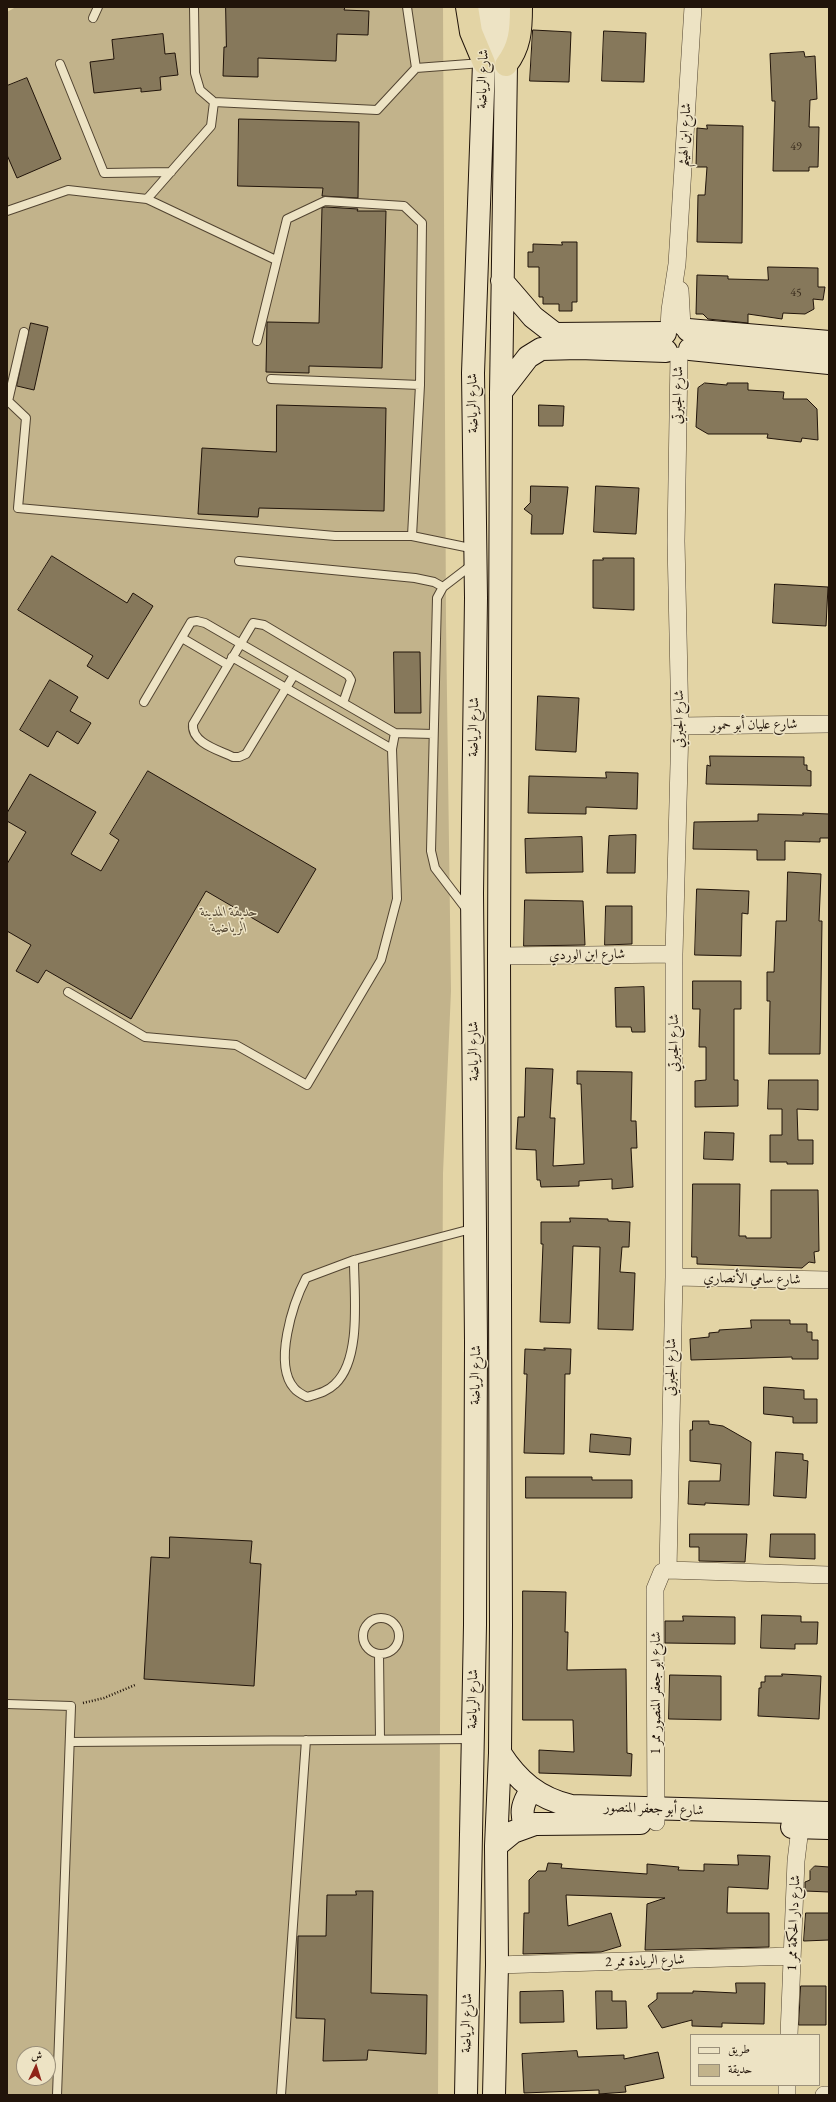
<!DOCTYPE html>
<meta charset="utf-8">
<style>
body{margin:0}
#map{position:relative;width:836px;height:2102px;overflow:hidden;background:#e3d4a5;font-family:"EB Garamond",Amiri,serif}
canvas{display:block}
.frame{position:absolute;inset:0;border:8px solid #21140a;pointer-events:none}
.legend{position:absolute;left:690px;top:2034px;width:130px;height:52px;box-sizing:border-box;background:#ede3c4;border:1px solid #9b907a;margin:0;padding:5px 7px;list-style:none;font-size:12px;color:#21140a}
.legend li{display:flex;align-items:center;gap:8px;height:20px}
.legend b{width:20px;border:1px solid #9b907a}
.north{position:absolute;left:16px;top:2046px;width:40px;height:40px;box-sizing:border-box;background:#ede3c4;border:1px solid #9b907a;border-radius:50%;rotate:4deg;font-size:11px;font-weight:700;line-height:16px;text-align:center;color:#21140a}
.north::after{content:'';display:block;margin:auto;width:14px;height:18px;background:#8f2418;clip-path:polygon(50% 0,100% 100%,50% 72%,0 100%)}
</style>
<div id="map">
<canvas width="836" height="2102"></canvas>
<div class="frame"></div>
<ul class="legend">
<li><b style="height:5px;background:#ede3c4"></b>طريق</li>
<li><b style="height:11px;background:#c2b38b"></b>حديقة</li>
</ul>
<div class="north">ش</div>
</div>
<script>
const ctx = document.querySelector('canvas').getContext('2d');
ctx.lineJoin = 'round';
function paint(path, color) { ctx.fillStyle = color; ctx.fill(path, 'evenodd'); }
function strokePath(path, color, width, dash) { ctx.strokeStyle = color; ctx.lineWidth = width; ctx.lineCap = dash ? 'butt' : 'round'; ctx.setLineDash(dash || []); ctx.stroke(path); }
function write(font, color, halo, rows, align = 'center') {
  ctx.font = font + ' "EB Garamond",Amiri,serif'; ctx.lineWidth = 3; ctx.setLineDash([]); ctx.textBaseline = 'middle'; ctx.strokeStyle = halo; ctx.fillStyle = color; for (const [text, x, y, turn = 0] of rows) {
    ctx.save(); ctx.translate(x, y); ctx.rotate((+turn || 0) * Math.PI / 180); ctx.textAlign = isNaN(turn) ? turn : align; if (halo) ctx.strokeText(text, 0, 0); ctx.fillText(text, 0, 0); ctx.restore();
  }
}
const green = new Path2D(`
 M16,7H443L446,622L451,991L443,1173L438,2095H7V12ZM24,2054H48V2078H24Z`);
const building = new Path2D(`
 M226,7H345L344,10L369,11L368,35L337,34L336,61L258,58V77L223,76L224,47H226Z
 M533,30L571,32L569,82L530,81Z
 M604,31L646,33L644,82L602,81Z
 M163,34L165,54L175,53L178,75L160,77L161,90L141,92V88L94,93L90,62L114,59L112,40Z
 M804,52L805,57L815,56L817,99L810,100L809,127H819L818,167H809V171H773L775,101H772L770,54Z
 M27,78L61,159L17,178L7,155V86Z
 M239,119L359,122L358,198L322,196L323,188L238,186Z
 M707,125L743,126L742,243L697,242L698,195H705L707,167H696L697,128L707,129Z
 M326,207L358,209L357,211H386L382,368L309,366V373L266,372L267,322L319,323L322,208Z
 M562,242H577V302H572V311H559V304H543V297H539V267H528V252H533V244L562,245Z
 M768,267L818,268V287H825L823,300L813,299L814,309L805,314L783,313L782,319L748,314V323L708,319L703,314H696L697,275L728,276V279L768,280Z
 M31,323L48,327L34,390L17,386Z
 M705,383L727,385V383H748V390L784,392L783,399H807L817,409L818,440L802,438L801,442L767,438L768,434H708L696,427L698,388Z
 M277,405L386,408L384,511L259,508L258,517L198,514L202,448L276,452Z
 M539,405L564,406L563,426H539Z
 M531,486L568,487L563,534H531L532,515L524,509L530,503Z
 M596,486L639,488L636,534L594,532Z
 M52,556L127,603L133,593L153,606L108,679L87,666L93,656L18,610Z
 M603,558H634V610L593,608V560H603Z
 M775,584L828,587L826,626L773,623Z
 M394,652H420L421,713H395Z
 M50,680L78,697L70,711L91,723L78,744L57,731L48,747L20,730Z
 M538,696L579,698L576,752L536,750Z
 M710,756L804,757V765H807V770L811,771V786L706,784L707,765L710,766Z
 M148,771L316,869L278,933L206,891L131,1019L46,970L38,983L16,971L31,945L7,931V864L26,832L7,821V813L30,774L96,812L71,854L101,871L119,840L110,834Z
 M606,772L638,773L637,809L586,807V814L528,813L529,776L606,778Z
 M803,813L829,814V838H820V842L785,841V860H757V850L693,849L694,822L758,821V814L803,815Z
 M636,835L635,873H607L609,836Z
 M582,837L583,872L526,873L525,839Z
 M788,872L821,874L819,921H822L820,1054H769L770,1001H767V972H774L776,921H786Z
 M697,889L749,891L748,914L742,913L741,956L695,955Z
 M525,900L583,901L585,945L524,946Z
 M606,906H632V944L605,945Z
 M693,981H741V1009H734V1080H738V1106L695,1107V1081L706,1080V1047H699L700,1009H693Z
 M644,987L645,1032H632L631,1027H616L615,988Z
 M526,1068L553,1069L550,1118H555L553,1166L584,1164L581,1084H577V1071L632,1072L631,1121H636L637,1148H631L633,1187L612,1189V1179L579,1181V1186L541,1187L540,1180H537L536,1150L516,1149L518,1117H524Z
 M769,1080H818V1110L797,1109L798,1140H813V1164H787V1162H770V1135H782V1109H768Z
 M705,1132L734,1133L733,1160L704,1159Z
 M693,1184H740L739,1236H746V1238H771V1190H818L819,1251L814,1252L815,1263L809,1262L802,1268L697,1264V1257H692Z
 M570,1218L608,1219V1221L630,1222L629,1247H622L620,1272L635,1273L633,1330L598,1329L600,1247L573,1246L570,1323L540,1322L543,1244H541V1222H570Z
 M751,1320H790V1324H807V1332H812V1340H818V1359H792V1357L691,1360L690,1339L709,1337V1333L719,1332V1330L751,1328Z
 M544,1348L571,1349L570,1374H565L564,1454L524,1453L527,1374H524L525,1349L545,1350Z
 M764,1387L804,1390V1399H817V1423H793V1417L764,1414Z
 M693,1421H709V1424L723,1426L751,1442L749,1505L705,1503V1505L688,1504L689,1481H720L721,1464L690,1461V1430H692Z
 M591,1434L631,1438L630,1455L590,1452Z
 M776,1452L803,1454V1460L808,1461L806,1498L774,1496Z
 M526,1477H592V1480H632V1498H526Z
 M690,1534H747L745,1562L699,1561V1547H690Z
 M771,1534H815V1559L770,1557Z
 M170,1537L252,1541L250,1563L261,1564L254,1686L144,1679L151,1557L169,1558Z
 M523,1591L566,1592L565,1632H568L567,1670L626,1669L627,1753L632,1754L631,1776L539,1773V1750L574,1752L573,1720H523Z
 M762,1615L801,1616V1622H818L817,1644H795V1649L761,1648Z
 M683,1616L735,1617V1644L665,1643V1621H683Z
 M782,1674L821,1676L819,1719L758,1716L759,1688H761V1682H765V1676H782Z
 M670,1675L721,1676V1720L669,1719Z
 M738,1855L770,1856L768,1889L728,1887L727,1913H769V1947L645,1950L647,1904L665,1898L566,1895L568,1926L611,1913L621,1946L601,1952L523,1954L524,1913H529V1880L538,1871H546L548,1863L562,1864L561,1868L647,1874V1864L679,1867L678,1870L704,1871V1864L738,1865Z
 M815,1866L829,1867V1892L805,1891V1882L810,1880V1871Z
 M356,1891H373L371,1993L427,1995L426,2054L368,2050L367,2060L323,2061L325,2019L296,2018L298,1936H326L327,1895H356Z
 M806,1913H829V1940L804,1941Z
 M736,1983H765L764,2024L722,2023V2027L692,2026V2020L662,2028L648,2006L657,1999V1993H693V1991L736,1993Z
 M801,1986H826V2025H799Z
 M563,1991L564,2022L520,2023V1992Z
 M596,1991H612V2001H626L627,2028L597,2029Z
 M577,2051L578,2057L624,2055V2059L658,2052L664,2078L625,2086L626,2092L599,2094V2090L524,2093L522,2054Z`);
const path = new Path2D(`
 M83,1703L104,1698L135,1685`);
const lane = new Path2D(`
 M194,7L195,73L200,90L214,102
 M407,7L416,68
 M93,18L98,7
 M60,64L104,173L171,172
 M147,199L211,126L214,102L377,110L416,68L482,63
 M7,211L68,190L147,199L276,260
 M24,332L8,401L26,418L18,508L335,536H412
 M257,341L287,219L325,201L404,206L422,223L420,385L412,536L475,549
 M271,379L420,385
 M239,561L415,578L434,582L443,587
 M182,638L228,665
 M232,657L392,749
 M294,675L246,754L239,757H233C219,750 191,743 193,724L253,623L264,625L348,675L351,680L343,703
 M144,702L191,622L197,621L205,623L395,733L433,734
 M467,910L435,868L431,851L437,598L443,587L473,564
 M68,992L145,1037L236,1045L307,1085L381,960L397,899L392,749L395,733
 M354,1260C354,1294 362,1359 335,1384C327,1392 317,1394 307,1397C303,1395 297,1392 294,1388C273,1364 293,1303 306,1278Z
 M354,1260L475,1228
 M363 1636a18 18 0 1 1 36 0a18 18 0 1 1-36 0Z
 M379,1654L380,1739
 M7,1704L71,1706L57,2095
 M70,1742L473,1739
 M281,2095L306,1740`);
const street = new Path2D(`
 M680,290L682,327
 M669,328L670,310L677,264L693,7
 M680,726L829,724
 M499,956L674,954
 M674,1277L829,1280
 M668,1570L674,1277V954L680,726L676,541L679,356
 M656,1822L655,1589L662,1572L668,1570L829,1575
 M497,1965L792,1956
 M789,2035L796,1861L800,1828L805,1816
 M787,2095V2085
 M824,2095H829`);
const secondary = new Path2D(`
 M502,281L533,317L555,334L665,333
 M688,330L829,342
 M690,349L829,363
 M501,392L528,357L541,349L579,348L666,351
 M500,1753C518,1781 538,1798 571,1806L829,1813
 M525,1826C520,1811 523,1803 531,1790
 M792,1827L829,1828
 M496,1846L513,1832L535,1824L640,1823
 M466,2095L475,1625L476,1342L472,893L476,598L473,373L484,63V7
 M494,2095L497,1965L496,1846L500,1753L501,1625L499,956L501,392L506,65L502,7`);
const highway = new Path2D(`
 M467,7L471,32L484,63
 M506,65C520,47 521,30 521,7`);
const numberNames = [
 ["49",796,147],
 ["45",796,293]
];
const streetNames = [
 ["شارع الرياضة",483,79,-88],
 ["شارع ابن الهيثم",685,135,-87],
 ["شارع الجبرتي",678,395,-89],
 ["شارع الرياضة",473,403,-91],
 ["شارع الجبرتي",679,719,-90],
 ["شارع عليان أبو حمور",754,725,-1],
 ["شارع الرياضة",474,727,-89],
 ["شارع ابن الوردي",587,955,-1],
 ["شارع الجبرتي",674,1043,-90],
 ["شارع الرياضة",474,1051,-91],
 ["شارع سامي الأنصاري",752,1279,1],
 ["شارع الجبرتي",671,1367,-89],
 ["شارع الرياضة",476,1375,-89],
 ["شارع ابو جعفر المنصور ممر 1",656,1693,-90],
 ["شارع الرياضة",473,1699,-89],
 ["شارع أبو جعفر المنصور",654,1809,2],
 ["شارع دار الحكمة ممر 1",794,1923,-88],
 ["شارع الريادة ممر 2",645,1961,-2],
 ["شارع الرياضة",467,2023,-89]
];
const parkNames = [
 ["حديقة المدينة",229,912],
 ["الرياضية",229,928]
];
paint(green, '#c2b38b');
paint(building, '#86785b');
strokePath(building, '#21140a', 1);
strokePath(lane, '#524431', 10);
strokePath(street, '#524431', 18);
strokePath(secondary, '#21140a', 24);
strokePath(highway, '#21140a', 24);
strokePath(path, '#21140a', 2.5, [1, 2]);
strokePath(lane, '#ede3c4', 8);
strokePath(street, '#ede3c4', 17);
strokePath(secondary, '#ede3c4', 22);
strokePath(highway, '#e3d4a5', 22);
write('12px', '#3a2d1e', null, numberNames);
write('14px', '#21140a', '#ede3c4', streetNames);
write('italic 14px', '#594c37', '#ede3c4', parkNames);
</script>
